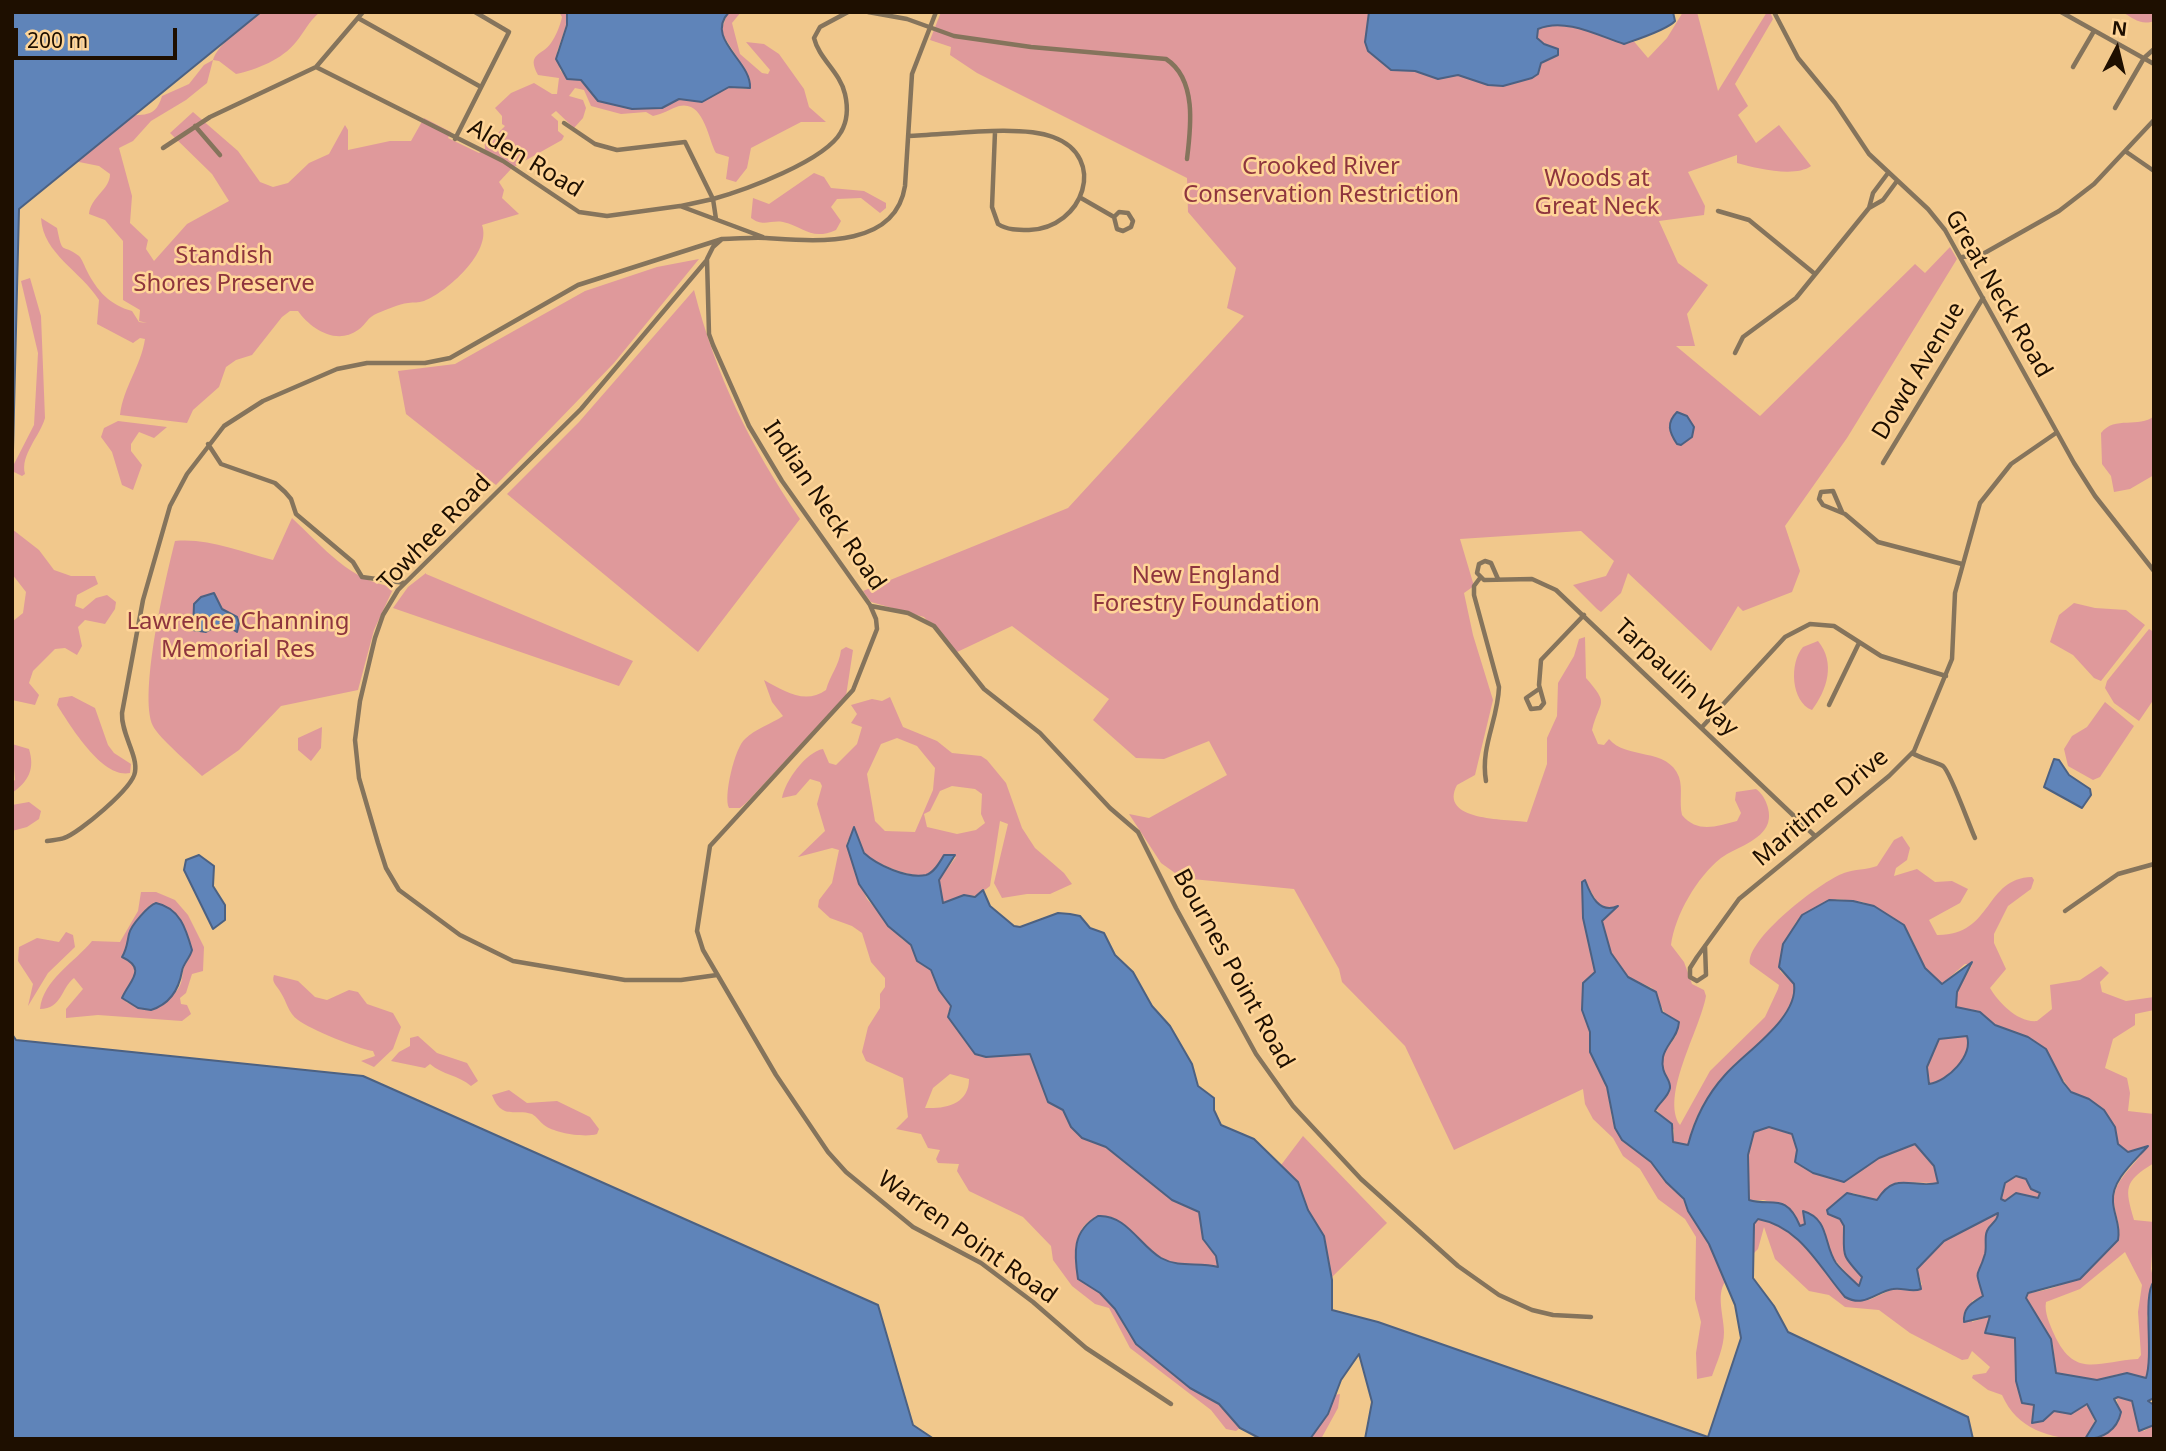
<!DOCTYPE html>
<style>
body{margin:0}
#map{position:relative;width:2166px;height:1451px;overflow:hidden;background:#f1c88c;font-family:"Noto Sans",sans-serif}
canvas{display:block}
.frame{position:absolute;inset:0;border:14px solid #1e0f00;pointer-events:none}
.north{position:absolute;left:2082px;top:14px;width:70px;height:70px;-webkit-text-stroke:5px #ffd598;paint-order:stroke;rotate:7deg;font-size:19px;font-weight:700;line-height:28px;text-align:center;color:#1e0f00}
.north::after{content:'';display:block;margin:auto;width:24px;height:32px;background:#1e0f00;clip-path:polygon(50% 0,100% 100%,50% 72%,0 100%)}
.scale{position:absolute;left:14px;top:28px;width:163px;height:32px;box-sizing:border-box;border:4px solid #1e0f00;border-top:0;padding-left:9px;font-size:21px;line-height:24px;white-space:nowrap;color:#1e0f00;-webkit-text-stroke:5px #ffd598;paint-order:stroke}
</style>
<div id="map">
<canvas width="2166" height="1451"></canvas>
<div class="frame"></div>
<div class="north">N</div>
<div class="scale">200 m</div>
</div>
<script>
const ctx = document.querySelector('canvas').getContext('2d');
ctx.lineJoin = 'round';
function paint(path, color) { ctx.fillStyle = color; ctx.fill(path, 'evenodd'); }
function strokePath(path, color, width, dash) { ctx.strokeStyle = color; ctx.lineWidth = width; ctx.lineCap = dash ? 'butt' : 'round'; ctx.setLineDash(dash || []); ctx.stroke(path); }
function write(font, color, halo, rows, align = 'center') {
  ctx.font = font + ' "Noto Sans",sans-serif'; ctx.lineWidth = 5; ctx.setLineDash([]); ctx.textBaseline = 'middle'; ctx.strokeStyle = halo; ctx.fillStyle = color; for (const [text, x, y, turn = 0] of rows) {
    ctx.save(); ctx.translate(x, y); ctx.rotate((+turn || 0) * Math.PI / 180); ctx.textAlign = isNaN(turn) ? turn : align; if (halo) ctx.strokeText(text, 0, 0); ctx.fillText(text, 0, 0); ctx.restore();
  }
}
const green = new Path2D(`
 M258,12H320C307,23 306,30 296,42C283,59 256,70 236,74L219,61L213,60L207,83L186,100L151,121L133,141L119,148L132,196L130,223L148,240L146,249L154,261L187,224L229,201L212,174L170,133L193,112L238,151L260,182L273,187L288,183L309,163L329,154L345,125L348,130V150L390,141H411L424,118L451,132L448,138L479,153L485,149L484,133H498L505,126L502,124V116L495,108L511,93L534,83L552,94H557L559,78L538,75C526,53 542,56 551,43C556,36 560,26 562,17L559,12H567L569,17L557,52L560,70L565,76L584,82L598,101L632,109H658L679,99L702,102L729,87L747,89L744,68L721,32L727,14L741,12L732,23L740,54L762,73L768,74L770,70L746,42L764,44L779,54L804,89L809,107L826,122H801L751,148L747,168L736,182L726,179L729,157L716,153C708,139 704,100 679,106C670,109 663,114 653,116L646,112L621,114L591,106L584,90L575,88L569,96L583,100L586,108L583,118L574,128L556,111L551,115L558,121V131L564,136L562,140L512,168L499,182L504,190L502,198L519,214L482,225C492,252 447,292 424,301C418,303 414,302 408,303C399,304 386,310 378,313C367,317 366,325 358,330C336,346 310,328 298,311H290L282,317L252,355L236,360L226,367L219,387L193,410L187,423L120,415C123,388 141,366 145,339L140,338L133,343L97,324L99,300C81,271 43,254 41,218L57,228C63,257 61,242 79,256C82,259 85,267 87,271C97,291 110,305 132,311L139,322L147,323L139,321L140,310L123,300V241L105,220L89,214C91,196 110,190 110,174L99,166L74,161C88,148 103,129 119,120C138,109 154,124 162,96L189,84L204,65L213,60C216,47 246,21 258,12Z
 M941,12H1609L1648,58L1667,38L1683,12H1697L1718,91L1767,12H1770L1773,19L1735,84L1748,106L1738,115L1756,143L1779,125L1811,166C1795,178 1755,168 1737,163V155L1688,172L1705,206L1704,215L1659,221L1678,263L1708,285L1687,314L1695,346H1676L1760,416L1915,264L1925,273L1950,247L1957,259L1847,438L1785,526L1800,571L1792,592L1743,611L1738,606L1711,651L1628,573L1621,593L1601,612L1597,609L1573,585L1606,576L1614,561L1581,531L1460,539L1474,586L1464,593L1473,635L1493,700L1475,775L1457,785C1438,821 1505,819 1527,822L1547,764V738L1557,716L1558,683L1574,656L1579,639L1585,637L1586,678C1610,706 1600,699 1592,730L1598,744L1604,745L1609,739C1626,760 1668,747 1679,777C1683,789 1679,802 1682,815C1698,834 1717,826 1737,821L1741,813L1735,800L1736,792L1756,789C1765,795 1772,812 1768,823C1762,841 1735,848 1721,858C1697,877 1675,915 1671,945L1684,962L1692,984L1704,990L1706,996C1700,1030 1660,1096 1680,1125L1710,1071L1765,1017L1778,989L1779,985L1750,964C1745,940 1821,881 1844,873C1855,869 1866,870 1877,866L1894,840L1902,836L1910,848L1907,860L1896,868L1894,876L1917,869L1935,882L1952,881L1968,889L1960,903L1929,920L1937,935C1993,936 1984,878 2032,877L2034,880L2031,889L2008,906L1994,934V943L2006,969L1990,988C1998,1002 2018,1023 2037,1021L2052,1009L2050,985L2080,980L2101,966L2109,973L2100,982L2102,992L2126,1001L2154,997V1010L2135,1014V1025L2113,1039L2105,1068L2127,1078L2130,1093L2128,1111L2154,1114V1163C2123,1182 2125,1188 2134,1220L2154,1222L2151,1269L2154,1281L2150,1288V1307L2147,1318L2151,1341L2147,1378L2119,1374L2097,1380L2056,1373L2053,1345L2026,1298L2028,1293C2063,1289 2087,1274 2110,1248C2114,1243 2118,1242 2119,1236C2121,1219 2109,1204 2116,1189C2122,1173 2142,1158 2146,1146L2128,1152L2118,1144L2104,1110L2089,1099L2071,1092L2043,1048L1995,1025L1980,1012L1956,1007L1957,992L1972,965L1965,964L1942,984L1925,968L1910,935L1894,918L1863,902L1837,899L1796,922L1782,950L1780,971L1794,984C1799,1020 1743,1052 1723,1077C1706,1097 1693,1119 1688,1145L1673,1142L1674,1130L1655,1108L1667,1096V1079L1662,1072L1663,1054L1676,1036L1652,988L1628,977L1611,953L1602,921L1617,906L1609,909L1599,905L1584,880L1583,918L1595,972L1586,1018L1595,1059L1607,1087L1612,1119L1622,1140L1651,1162L1666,1182L1684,1199L1688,1211L1709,1244L1725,1282C1716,1295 1724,1317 1724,1332C1724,1347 1717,1362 1712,1376L1697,1379L1696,1353L1701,1322L1695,1299L1696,1237L1685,1219L1658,1199L1640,1169L1623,1156L1613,1138L1593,1119L1585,1104L1583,1089L1454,1150L1405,1046L1342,982L1339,969L1294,889L1182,878L1161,863L1129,814L1149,818L1227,775L1209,741L1164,759L1136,758L1093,720L1109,699L1012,626L955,653L924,617L871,602L863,591L1068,508L1244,316L1227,308L1236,268L1188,212L1187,178L977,73L950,55L951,47L930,40ZM2125,1252L2142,1285L2138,1312L2141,1355L2138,1359C2098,1361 2075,1380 2054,1334C2050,1325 2044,1312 2046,1302L2080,1289Z
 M2122,12H2154V21C2141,26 2133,18 2122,12Z
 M814,173L824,177L831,188L864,191L886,203V208L880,213L861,198L837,199L831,207L841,221L836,230C811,241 805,227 783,222C770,220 763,227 751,218L753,198L769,204Z
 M699,259L614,363L496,485L406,414L398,371L455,364L585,291L657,267Z
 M30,278L41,316L45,418C40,436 20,455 25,474L22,476L14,472L13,466L34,425L38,353L21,281Z
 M694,290C716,377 750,445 800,519L698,652L507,494L579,422Z
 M2154,416V475L2130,489L2114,492L2111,476L2102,464L2101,433C2115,415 2139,429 2154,416Z
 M118,421L167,427L154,438L139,432L131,444V451L142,465L133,490L122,485L112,452L101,437L104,428Z
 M292,518C324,548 350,581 394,587L374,630L358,690L281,706L239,750L202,776C191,765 158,737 153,726C138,695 166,576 175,541C209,538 240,552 273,560Z
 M12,529L39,550L54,570L71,576H95L98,584L77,595L75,606L83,609L96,598L107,595L116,602L115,609L105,624L85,620L78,627L82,646L77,655L65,648L55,649L33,671L29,683L39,695L35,705L12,700V622L23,613L26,592L12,574Z
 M426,573V574L633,661L619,686L393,608L408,587Z
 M2074,603L2095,608L2126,610L2145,625L2101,681L2094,678L2073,655L2050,642L2059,615Z
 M2149,629L2154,632V699L2139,721L2114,703L2105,688L2107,681Z
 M1818,641C1836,663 1827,690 1812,710C1791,702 1789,663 1803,647Z
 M846,647L853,650L846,696L746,803L740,808H729C723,797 735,747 745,739C755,729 771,724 783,716L772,702L764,680C784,691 805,705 826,690C830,675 839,666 841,650Z
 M72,696L95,708L108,745L114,753L131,764L130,773C102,779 70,725 57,705L59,698Z
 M890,697L903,727L937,741L952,753L981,756L987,760L1006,783L1022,828L1035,848L1064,873L1072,884L1050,894H1027L1002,898L994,883L1008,824L1000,821L990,886L977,896L964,895L946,904L941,900L939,880L956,857L944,855C941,861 936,869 931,873C917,882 875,863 863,853L855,829L847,842L856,874L867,899L902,939L911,945L921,964L931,970L951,1006L948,1013L962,1034L989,1057L1030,1054L1048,1102L1063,1110L1071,1127L1082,1138L1106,1147L1172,1200L1199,1212L1203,1239L1216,1256L1218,1268C1199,1261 1181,1269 1161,1258C1141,1246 1133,1224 1104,1216C1072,1219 1074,1256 1078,1279L1100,1293L1115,1309L1128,1333L1144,1351L1190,1387L1219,1404L1240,1428L1236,1431L1226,1429L1211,1410L1130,1348L1109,1308L1095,1304L1072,1286L1053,1260L1051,1246L1023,1217L969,1191L957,1171L959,1164L938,1163L936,1159L940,1150L928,1148L921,1134L896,1129L908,1117L903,1078L866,1061L862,1052L868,1027L880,1008V994L885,987V978L871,962L862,933L852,926L830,918L818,907L819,900L832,883L839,850L832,848L798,857L825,831L817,804L822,786L820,782L810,779L796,795L782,798C785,781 806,752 823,749L829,763L836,765L857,744L862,727L851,723L857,714L851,705L872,699L882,701ZM897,738L917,746L935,768L933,790L915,832L885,831L875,821L867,774L881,744ZM952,786L975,789L982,794L981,814L985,823L976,830L957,834L927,827L924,814L930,811L940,791ZM950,1074L969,1079C969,1104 946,1109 925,1108L933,1088Z
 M2105,702L2134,726L2100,777L2093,780L2068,766L2064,749L2072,736L2087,727Z
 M322,727L321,748L311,761L298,750V738Z
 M12,744L29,749C35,769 29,781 12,793V782L15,780Z
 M29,802L41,811L39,819L27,827L12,831V805Z
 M141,892H156L175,900L188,915L204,947L203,971L192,974L186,993L180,998L181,1004L187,1005L191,1014L182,1021L98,1015L66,1018V1009L83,989L74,978C61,988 62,1009 40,1009C43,980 75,962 92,941L120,942L138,911ZM150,905L190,957C184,965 183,969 182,978C180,998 157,1004 142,1009L126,1002V989L133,984L135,967L123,955L128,949L134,925Z
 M66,932L73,935L75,947L48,973L28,1006L33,984L18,961L19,947L37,938L59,942Z
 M274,975L298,981L315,997L327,1000L349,990L358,992L367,1004L393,1013L401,1027L393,1049L374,1067L361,1061L375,1056L373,1051C359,1049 309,1029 298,1020C288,1013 287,1002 281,993C277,985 271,983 274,975Z
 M418,1036L437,1053L467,1063L478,1081L471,1086C458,1075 443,1075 430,1064L425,1068L391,1061L399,1052L410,1046V1038Z
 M1967,1036C1973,1056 1948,1081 1929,1084L1927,1067L1939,1039Z
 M509,1090L527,1103L557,1101L590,1117L599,1129L597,1134C585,1138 554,1133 544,1125C540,1122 537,1117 532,1114C516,1108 502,1121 492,1095Z
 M1769,1127L1792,1134L1803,1167C1848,1185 1839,1181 1878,1158C1890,1152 1903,1150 1915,1144L1934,1166L1938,1183L1897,1182L1877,1200L1853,1193L1827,1212L1840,1219L1844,1226C1844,1251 1844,1258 1862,1277L1858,1287C1848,1272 1822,1253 1826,1233L1803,1214L1805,1224L1800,1226L1787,1208L1764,1200H1749L1748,1155L1754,1132Z
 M1303,1136L1387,1223L1330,1279L1275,1173Z
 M2016,1176L2026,1179L2031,1189L2040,1193L2038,1199L2016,1193L2004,1201L2001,1198L2005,1183Z
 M1999,1213L1998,1218C1983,1237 1991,1233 1985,1253C1979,1274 1976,1273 1983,1296L1972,1301V1322L1990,1316L1985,1333L2015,1338L2016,1381L2025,1404L2030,1402L2034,1405L2033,1414L2046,1418L2055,1411L2071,1414L2083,1406H2089L2096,1426L2085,1439C2049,1439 2017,1429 2002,1395L1988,1390L1972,1378L1973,1375L1986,1373L1990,1367L1972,1351L1968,1359L1962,1360L1910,1333L1879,1310L1845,1307L1829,1295L1809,1291L1775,1259L1764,1227L1758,1249L1753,1254L1754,1224L1758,1219C1804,1228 1819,1272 1850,1300H1869L1895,1288L1902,1290L1922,1285L1917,1269L1944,1241Z
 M1340,1394L1338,1408L1321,1439H1310L1328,1414L1335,1395Z
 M2116,1397L2130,1398L2138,1420L2137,1428L2144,1431L2154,1425V1439H2098L2112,1430L2120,1412Z`);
const water = new Path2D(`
 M12,12H261L19,209L12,490Z
 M567,12H729C704,39 752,61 750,88L729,87L702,102L679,99L662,108L632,109L598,101L581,80L567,79L556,59L567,25Z
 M1369,12H1673L1675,21C1667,30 1638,39 1624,44C1599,36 1565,17 1538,29L1537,38L1544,44L1558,49V55L1541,63L1538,74L1532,78L1503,86L1488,85L1458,75L1438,79L1415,71L1391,70L1368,51L1365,42Z
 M1677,412L1687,416L1694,427L1692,437L1681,445L1677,444C1669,432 1666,423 1677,412Z
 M214,593L222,609L237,617L239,623L237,632L222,623L206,632L193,630L194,604L201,597Z
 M2054,759L2059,760L2069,775L2090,789L2091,795L2082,808L2044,787Z
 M854,827L864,853C877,865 907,879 926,875C934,873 940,862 944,855H955L939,880L943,903L964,895L975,897L983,890L990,906L1014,926L1020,927L1058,913L1070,914L1080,916L1090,928L1104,933L1115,955L1133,972L1152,1006L1170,1026L1192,1064L1198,1086L1214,1098V1110L1221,1125L1254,1139L1298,1182L1308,1210L1324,1236L1332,1280V1310L1378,1322L1708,1437L1741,1338L1735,1305L1709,1244L1688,1211L1684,1199L1666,1182L1651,1162L1622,1140L1615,1128L1607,1087L1590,1052V1032L1582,1010L1583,983L1595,972L1583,918L1582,882L1585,880C1591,896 1599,914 1618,906L1602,921L1611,953L1628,977L1656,992L1662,1012L1679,1022C1678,1037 1666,1044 1663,1057C1660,1075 1671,1078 1670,1088C1668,1098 1658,1103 1655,1111L1672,1124L1673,1142L1688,1145C1695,1118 1706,1096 1725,1075C1745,1052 1799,1018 1794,984L1779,967L1783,944L1802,915L1829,900L1853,901L1874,906L1904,925L1925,968L1942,984L1972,962L1957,992L1956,1007L1980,1012L1995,1025L2028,1037L2046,1049L2063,1082L2071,1092L2089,1099L2104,1110L2115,1127L2118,1144L2128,1152L2148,1146C2135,1161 2111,1180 2113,1202C2114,1216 2121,1226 2118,1240L2080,1279L2028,1293L2026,1298L2051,1339L2056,1373L2097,1380L2127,1373L2146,1378C2154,1353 2142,1296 2154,1281V1398L2148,1401L2154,1405V1425L2139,1431L2132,1401L2118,1397L2114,1399L2121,1412C2117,1431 2102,1439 2085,1439L2096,1421L2087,1404L2071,1414L2054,1411L2043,1421L2032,1423L2034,1405L2022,1403L2016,1381L2015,1338L1985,1333L1990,1316L1964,1322C1963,1307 1972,1303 1983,1296C1974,1265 1977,1281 1985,1254C1987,1246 1984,1238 1987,1231C1991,1222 1998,1222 1998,1213L1944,1241L1917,1269L1921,1289C1911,1293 1903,1287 1893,1289C1875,1292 1865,1308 1845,1297C1819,1267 1801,1227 1758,1219L1754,1224L1753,1278L1774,1306L1788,1332L1968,1417L1973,1439H1365L1372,1402L1359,1354L1341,1380L1328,1414L1310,1439H1261L1240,1428L1219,1404L1190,1388L1136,1344L1115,1309L1100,1293L1078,1279C1074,1253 1072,1231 1098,1216C1126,1214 1140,1246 1161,1258C1181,1269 1199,1261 1218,1267L1216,1256L1203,1239L1199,1212L1172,1200L1106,1147L1082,1138L1071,1127L1063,1110L1048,1102L1030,1054L986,1057L975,1054L948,1017L951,1006L939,990L931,970L917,961L911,945L888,926L859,884L847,846ZM1967,1036C1973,1056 1948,1081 1929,1084L1927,1067L1939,1039ZM1769,1127L1792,1134L1797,1150L1795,1162L1813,1173L1844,1182L1879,1158L1915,1144L1934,1166L1938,1183C1911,1189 1896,1170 1877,1200L1847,1193L1827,1210L1828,1214L1840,1219L1844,1226C1844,1256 1840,1253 1862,1277L1859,1286C1852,1279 1842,1271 1836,1263C1823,1244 1830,1219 1803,1211L1805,1224L1800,1226C1786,1192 1772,1207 1749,1200L1748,1155L1754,1132ZM2016,1176L2026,1179L2031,1189L2040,1193L2038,1198L2016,1193L2005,1201L2001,1199L2005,1183Z
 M199,855L214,866L213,886L225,905V920L213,929L184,870L186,860Z
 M156,903C180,908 186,929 192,950C190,958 183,964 182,971C179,989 170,1004 151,1010L138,1008L122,998C129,981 148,969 122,957C127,949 127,943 129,934C131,925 149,905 156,903Z
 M12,1034L16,1040L363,1076L878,1305L913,1425L934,1439H12Z`);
const minor = new Path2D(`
 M868,12L907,19L954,36L1031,47L1166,59C1197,79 1191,127 1187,159
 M936,12L912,74L905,186C895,250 813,241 766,238C752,237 737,239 722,239L713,247L707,259L709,334L713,345L749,426L782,481L870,605L876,619L877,629L853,690L710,846L697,931L703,950L776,1075L828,1152L846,1172L913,1227L981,1263L1033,1302L1086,1348L1171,1404
 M1774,12L1798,58L1835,103L1869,154L1928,209L1945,230L2074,463L2095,496L2154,571
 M2061,12L2154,64
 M358,18L481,87
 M316,67L503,161L579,212L607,216L680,206L763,237
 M2073,67L2094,31
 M2115,108L2144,58L2154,49
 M564,123L595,144L617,150L685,142L713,199L681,206
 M195,126L220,155
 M908,136C946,135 1019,124 1053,137C1108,157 1084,228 1029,230C1018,230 1007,230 998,224L992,207L995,132
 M455,139L509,32L475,12
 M163,148L210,117L316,67L363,12
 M2125,151L2154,171
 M1081,198L1114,217L1117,229L1123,231L1131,227L1133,221L1128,213L1119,212L1114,217
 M1869,208L1873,193L1888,173
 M1718,211L1749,220L1815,274
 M716,219L713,199C745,190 825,161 841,132C848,120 848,107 845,94C840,72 819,59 814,38L820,27L848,12
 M1962,257L1981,255L2059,211L2094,184L2154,120
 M706,261L581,409L398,590L383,615L375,638L360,701L355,740L359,778L378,843L386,868L399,890L460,935L513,961L625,980H681L717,975
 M1735,353L1743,337L1796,298L1869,208L1883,200L1897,181
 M208,444L221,464L275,483L285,492L291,499L296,514L353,562L362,577L405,583
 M1883,463L1983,298
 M1842,512L1833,491L1821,492L1819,499L1823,505L1845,514L1878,542L1962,564
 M1480,578L1474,586V595L1499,687C1498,720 1480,747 1486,781
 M1498,579L1491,563L1485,561L1479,564L1477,573L1484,580L1532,579L1556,590L1815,836
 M871,606L908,613L934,626L984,689L1040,733L1110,808L1138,832L1176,908L1256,1054L1293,1106L1361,1179L1458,1266L1499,1295L1532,1310L1553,1315L1591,1317
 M1539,689L1526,698L1531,709L1540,708L1544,703L1539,685L1541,660L1584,615
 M1829,705L1859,643
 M1703,726L1785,637L1810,624L1834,626L1881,656L1946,676
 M1912,753C1922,759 1934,761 1943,766C1950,771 1969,825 1975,838
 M47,841C52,840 59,840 64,838C79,833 133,788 135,772C138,755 121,734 122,713L143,600L170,506L187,474L224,426L263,401L337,369L367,363H425L450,358L578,285L722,239
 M2065,911L2118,874L2154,864
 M1705,946L1706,975L1697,981L1690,977V968L1697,957L1739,899L1889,776L1914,751L1952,659L1955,593L1980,503L2011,464L2056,433`);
const streetNames = [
 ["Alden Road",525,159,31],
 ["Great Neck Road",1998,294,60],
 ["Dowd Avenue",1919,371,-59],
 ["Indian Neck Road",824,506,56],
 ["Towhee Road",435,533,-46],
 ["Tarpaulin Way",1676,678,43],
 ["Maritime Drive",1821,808,-40],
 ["Bournes Point Road",1233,969,61],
 ["Warren Point Road",967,1238,35]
];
const parkNames = [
 ["Crooked River",1321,167],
 ["Conservation Restriction",1321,195],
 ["Woods at",1597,179],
 ["Great Neck",1597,207],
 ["Standish",224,256],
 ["Shores Preserve",224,284],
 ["New England",1206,576],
 ["Forestry Foundation",1206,604],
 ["Lawrence Channing",238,622],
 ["Memorial Res",238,650]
];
paint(green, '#df999b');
paint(water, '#5f84b9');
strokePath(water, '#4c6182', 2);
strokePath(minor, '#85745c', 4.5);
write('24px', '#1e0f00', '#ffd598', streetNames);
write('24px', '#8e353e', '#ffd598', parkNames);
</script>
